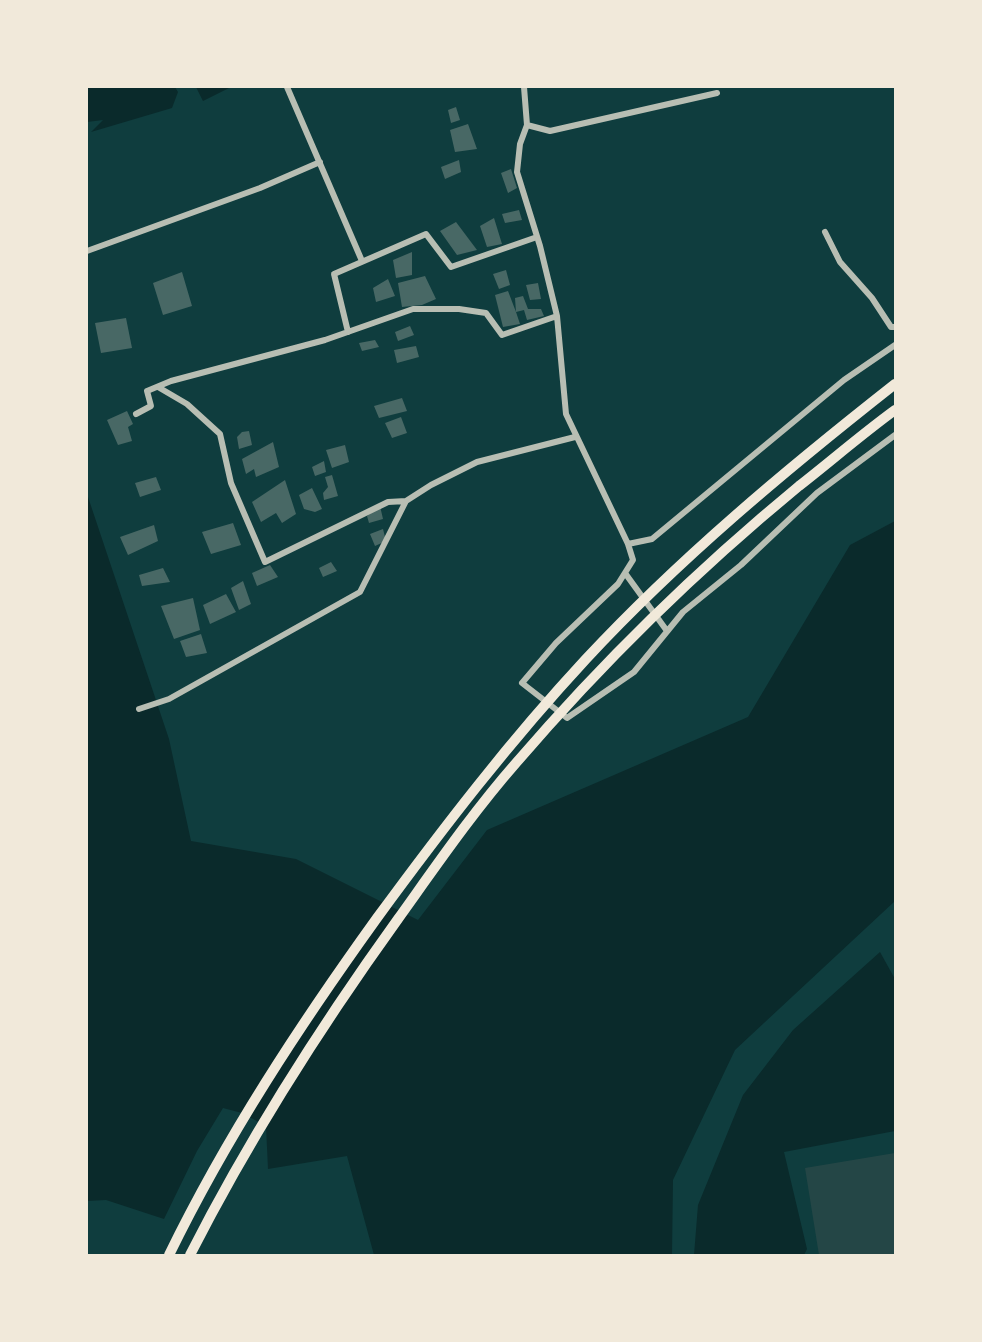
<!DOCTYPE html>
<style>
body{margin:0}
#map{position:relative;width:982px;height:1342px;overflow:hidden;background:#0f3d3e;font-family:"Source Sans 3",sans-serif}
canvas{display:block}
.frame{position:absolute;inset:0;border:88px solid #f1e9da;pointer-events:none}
</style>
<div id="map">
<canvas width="982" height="1342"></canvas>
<div class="frame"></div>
</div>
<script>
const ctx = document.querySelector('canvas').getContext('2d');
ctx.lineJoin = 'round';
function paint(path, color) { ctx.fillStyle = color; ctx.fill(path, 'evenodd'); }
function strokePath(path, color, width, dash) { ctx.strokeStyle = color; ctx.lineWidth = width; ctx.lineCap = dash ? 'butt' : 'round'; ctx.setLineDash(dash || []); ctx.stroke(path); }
const green = new Path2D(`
 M895,1153V1255H819L805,1168Z`);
const water = new Path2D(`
 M87,87H175L178,92L172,108L91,132L103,120L87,122Z
 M196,87H231L203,101Z
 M87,494L169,739L191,841L296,859L418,920L487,830L748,717L850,545L895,521V901L735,1050L673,1180L672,1255H374L347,1156L268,1169L266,1126L242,1113L223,1108L197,1151L164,1219L106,1200L87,1201Z
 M880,952L895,979V1131L784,1152L807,1249L804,1255H694L698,1205L743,1095L793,1030Z`);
const building = new Path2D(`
 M456,107L460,120L451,123L448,110Z
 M468,124L477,149L455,152L450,130Z
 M459,160L461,172L445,179L441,167Z
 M511,169L517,188L508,193L501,173Z
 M519,210L522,220L505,223L502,214Z
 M494,218L502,244L487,247L480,226Z
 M456,222L477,250L457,255L440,231Z
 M412,252V275L396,278L393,260Z
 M506,270L510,285L499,289L493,274Z
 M182,272L192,306L163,315L153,283Z
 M425,276L436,299L422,305L402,307L398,283Z
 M388,279L395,296L376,302L373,288Z
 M538,283L541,299L530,300L526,285Z
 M508,291L516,312L515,298L523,296L528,309H541L544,316L527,320L524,310L516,312L520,324L503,327L495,295Z
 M126,318L132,348L101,353L95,323Z
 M410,326L414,335L398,341L395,332Z
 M375,340L379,347L362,351L359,343Z
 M416,346L419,357L397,363L394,350Z
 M402,398L407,411L379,418L374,406Z
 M127,411L133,424L128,427L132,441L118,445L107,420Z
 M401,417L407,433L392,438L385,423Z
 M249,431L252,445L239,449L237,437L242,432Z
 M273,442L279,467L256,477L254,469L246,474L242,459Z
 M345,445L349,462L332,468L326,450Z
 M324,461L326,472L315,476L312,467Z
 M332,475L338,496L324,500L323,493L328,487L325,477Z
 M156,477L161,490L140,497L135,483Z
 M285,480L296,514L282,523L276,513L261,522L252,502Z
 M312,488L322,509L315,512L304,509L299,495Z
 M380,506L383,519L369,523L367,516Z
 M233,523L241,545L211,554L202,532Z
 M154,525L158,541L128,555L120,537Z
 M383,529L386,541L375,546L370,534Z
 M331,562L337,571L323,577L319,568Z
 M270,565L278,577L257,586L252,573Z
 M163,568L170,582L142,586L139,575Z
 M243,581L251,604L239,610L231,588Z
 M226,594L236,612L210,624L203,605Z
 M193,598L200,630L174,639L161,606Z
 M201,634L207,653L186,657L180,641Z`);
const minor = new Path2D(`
 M287,87L362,261
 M524,87L527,125L520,144L517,172L540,246L557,316L566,414L628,544L652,539L844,380L895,345
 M527,125L550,131L717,93
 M825,232L840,262L872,298L891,327H895
 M87,251L260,188L320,162
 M348,332L334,274L426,234L451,267L537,237
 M158,387L187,404L220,434L231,483L265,562L388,502L406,501
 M136,414L151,406L147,391L171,381L325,340L413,309H459L486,313L502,335L557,316
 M628,544L633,560L618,584L556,643L522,683L567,718L634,672L683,612L741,565L817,493L895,435
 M625,573L667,631
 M139,709L169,699L360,592L406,501L431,485L477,462L575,437`);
const trunk = new Path2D(`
 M169,1255C227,1136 300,1025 377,918C443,828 510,741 586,659C680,558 787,469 895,384
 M190,1255C250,1137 321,1026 398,919C436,866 473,812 516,763C602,663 697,570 799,486C831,461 862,434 895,410`);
paint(green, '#244646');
paint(water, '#0a2a2b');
paint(building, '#486865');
strokePath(minor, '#b8beb3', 6);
strokePath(trunk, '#f1e9da', 10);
</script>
